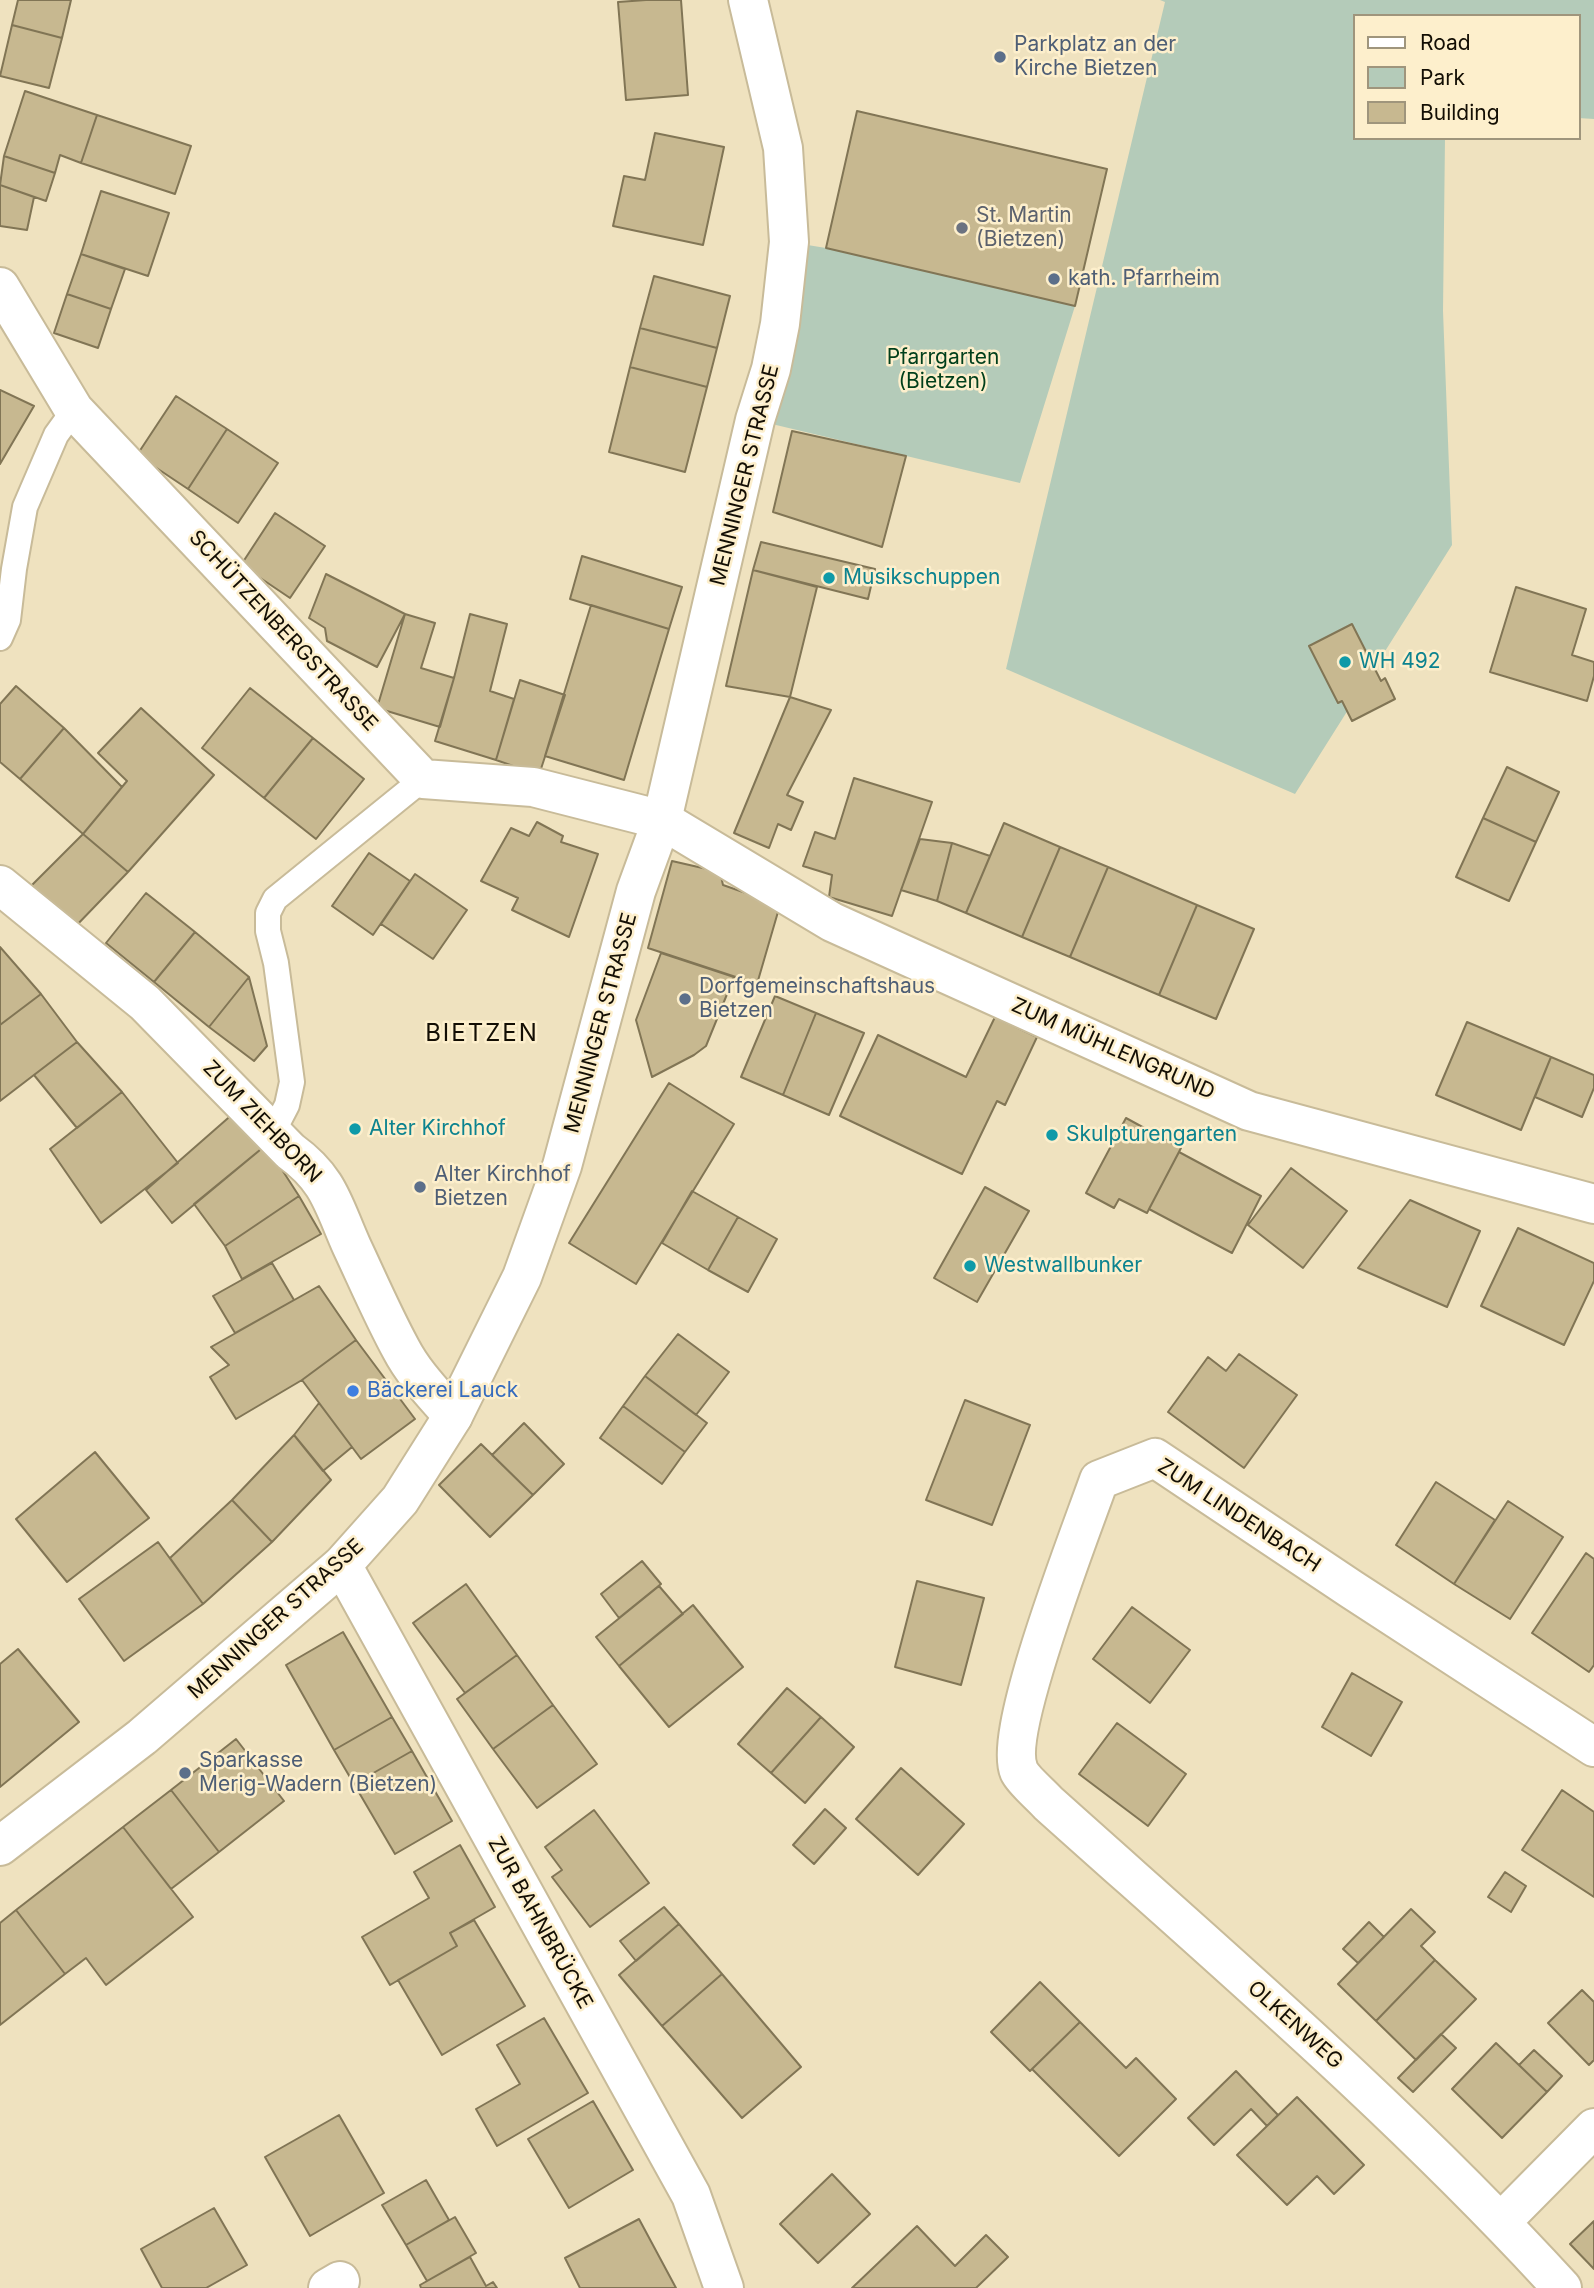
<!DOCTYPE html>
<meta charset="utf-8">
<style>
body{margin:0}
#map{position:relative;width:1594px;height:2288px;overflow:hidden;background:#efe2bf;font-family:Inter,sans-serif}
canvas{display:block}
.legend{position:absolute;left:1353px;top:14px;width:228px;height:126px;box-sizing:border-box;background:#fdefcc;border:2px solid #9f957c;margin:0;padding:9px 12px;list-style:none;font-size:21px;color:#130e04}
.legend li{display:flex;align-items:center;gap:14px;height:35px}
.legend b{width:35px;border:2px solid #9f957c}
</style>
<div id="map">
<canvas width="1594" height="2288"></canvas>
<ul class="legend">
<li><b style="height:9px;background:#fff"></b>Road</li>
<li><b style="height:19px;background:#b4cbb9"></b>Park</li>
<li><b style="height:19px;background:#c7b890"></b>Building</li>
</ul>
</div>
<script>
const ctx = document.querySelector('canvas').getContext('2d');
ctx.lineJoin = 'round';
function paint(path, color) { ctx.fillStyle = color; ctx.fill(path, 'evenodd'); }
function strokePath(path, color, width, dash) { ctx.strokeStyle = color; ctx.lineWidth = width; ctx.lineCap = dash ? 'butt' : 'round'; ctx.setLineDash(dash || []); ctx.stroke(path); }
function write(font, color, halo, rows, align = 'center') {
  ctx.font = font + ' Inter,sans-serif'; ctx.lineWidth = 5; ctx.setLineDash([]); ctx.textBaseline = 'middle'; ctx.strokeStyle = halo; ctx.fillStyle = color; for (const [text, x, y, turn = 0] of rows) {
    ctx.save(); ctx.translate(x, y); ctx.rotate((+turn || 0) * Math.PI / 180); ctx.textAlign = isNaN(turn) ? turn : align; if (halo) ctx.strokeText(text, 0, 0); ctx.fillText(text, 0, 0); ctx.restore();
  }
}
const green = new Path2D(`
 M1160,0H1594V119L1578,118V16H1354V138H1445L1443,311L1452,545L1295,794L1006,669L1165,2Z
 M789,242L826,248L1075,306L1020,483L755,420Z`);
const building = new Path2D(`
 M18,0H71L62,38L12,25Z
 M646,0H681L688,95L626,100L618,2Z
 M12,25L62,38L49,88L0,76Z
 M25,91L97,115L81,163L60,155L55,173L4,156Z
 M857,111L1107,169L1075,306L826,248Z
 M97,115L191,146L175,194L81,163Z
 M655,133L724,147L703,245L613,226L624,176L645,180Z
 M4,156L55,173L46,201L0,185Z
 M0,185L34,197L27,230L0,226Z
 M101,191L169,213L148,276L81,254Z
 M81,254L125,269L111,309L67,294Z
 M654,276L730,296L717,348L640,328Z
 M67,294L111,309L98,348L54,333Z
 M640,328L717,348L707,387L630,367Z
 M630,367L707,387L685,472L609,452Z
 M0,390L34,406L0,464Z
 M176,396L227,429L188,489L137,455Z
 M227,429L278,463L238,523L188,489Z
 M792,431L906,456L882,547L773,512Z
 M275,513L325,546L290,598L241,565Z
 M761,542L875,569L868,599L753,570Z
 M582,556L682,587L669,629L570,599Z
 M753,570L817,587L790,697L726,686Z
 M326,574L405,614L377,667L327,641L325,628L309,618Z
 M1516,587L1586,609L1572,655L1594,662V676L1587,701L1490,672Z
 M591,605L669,629L624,780L545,756Z
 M405,614L435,623L421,668L454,678L440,727L377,708Z
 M470,614L507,624L490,691L514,699L496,760L435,741L454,678Z
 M1352,624L1381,681L1385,678L1395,699L1352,721L1342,701L1338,703L1309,646Z
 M520,680L565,695L539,775L496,760Z
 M16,686L64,728L20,779L0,762V704Z
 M250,688L313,738L264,798L202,748Z
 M790,697L831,710L787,795L803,802L791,830L778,824L769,848L734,833Z
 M141,708L214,775L128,872L83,834L127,781L98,753Z
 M64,728L122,787L83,834L20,779Z
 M313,738L364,779L316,839L264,798Z
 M1507,767L1559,792L1536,842L1483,818Z
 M854,778L932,802L892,916L829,897L832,875L803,866L815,832L835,839Z
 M1483,818L1536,842L1509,901L1456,877Z
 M537,822L563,836L561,842L598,854L569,937L512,910L518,898L481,881L511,828L529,836Z
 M1004,823L1060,847L1022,937L966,913Z
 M83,834L128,872L73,929L30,887Z
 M920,839L952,843L937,901L901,890Z
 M952,843L990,856L966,913L937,901Z
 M1060,847L1108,867L1070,957L1022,937Z
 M369,853L410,881L373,935L332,906Z
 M672,861L720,872L723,885L780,905L757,984L648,948Z
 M1108,867L1197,905L1159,995L1070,957Z
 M415,874L467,910L433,959L381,924Z
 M146,893L195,932L154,982L106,943Z
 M1197,905L1254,929L1216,1019L1159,995Z
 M195,932L249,977L209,1027L154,982Z
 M0,947L41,994L0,1025Z
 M661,953L734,977L706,1046L694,1055L652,1077L636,1020Z
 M249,977L267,1046L254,1061L209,1027Z
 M41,994L77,1042L0,1101V1025Z
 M775,996L816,1013L783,1095L741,1077Z
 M816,1013L864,1033L829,1115L783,1095Z
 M995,1017L1037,1037L1005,1105L997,1101L962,1174L840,1116L878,1035L966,1077Z
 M1467,1022L1551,1057L1521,1130L1436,1095Z
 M77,1042L122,1092L77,1128L34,1075Z
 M1551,1057L1594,1075V1088L1582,1117L1535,1097Z
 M669,1083L734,1124L636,1284L569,1243Z
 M122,1092L178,1163L101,1223L50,1149Z
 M235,1112L266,1145L172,1223L146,1190Z
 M1126,1118L1181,1148L1147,1213L1119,1199L1114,1208L1086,1193Z
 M266,1145L299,1196L225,1246L194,1204Z
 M1179,1152L1261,1196L1232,1253L1149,1209Z
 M1291,1168L1347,1211L1303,1268L1248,1225Z
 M985,1187L1029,1211L977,1302L934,1278Z
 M692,1191L738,1217L708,1270L662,1243Z
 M299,1196L321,1234L242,1279L225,1246Z
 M1410,1200L1480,1231L1447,1307L1358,1268Z
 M738,1217L777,1239L748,1292L708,1270Z
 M1518,1228L1594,1263V1281L1564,1345L1481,1306Z
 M272,1263L294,1300L235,1333L213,1296Z
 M319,1286L356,1340L302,1380L236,1419L210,1377L229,1365L211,1347Z
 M678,1334L729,1372L696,1415L645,1376Z
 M356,1340L415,1419L361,1459L302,1380Z
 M1239,1354L1297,1395L1244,1468L1168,1412L1208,1357L1226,1371Z
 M645,1376L707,1423L685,1452L623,1406Z
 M965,1400L1030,1425L992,1525L926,1500Z
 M319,1403L352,1447L323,1471L294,1435Z
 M623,1406L685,1452L662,1484L600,1438Z
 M524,1423L564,1464L533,1495L492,1455Z
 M294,1435L331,1480L272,1542L232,1500Z
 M481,1444L533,1495L490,1537L439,1485Z
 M95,1452L149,1518L67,1582L16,1519Z
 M1436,1482L1495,1520L1454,1584L1396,1545Z
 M232,1500L272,1542L203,1604L170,1558Z
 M1508,1501L1563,1537L1510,1619L1454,1584Z
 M158,1542L203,1604L124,1661L79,1599Z
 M1586,1553L1594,1559V1665L1589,1672L1532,1633Z
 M642,1561L661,1584L619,1618L601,1594Z
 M917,1581L984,1598L961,1685L895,1667Z
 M466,1584L517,1655L465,1693L413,1623Z
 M659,1586L683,1614L619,1666L596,1637Z
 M693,1605L743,1667L669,1727L619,1666Z
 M1132,1607L1190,1650L1150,1703L1093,1659Z
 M343,1632L392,1717L334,1750L286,1665Z
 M18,1649L79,1722L0,1787V1664Z
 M517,1655L553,1705L493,1749L457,1699Z
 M1352,1673L1402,1702L1371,1756L1322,1727Z
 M787,1688L821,1717L771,1773L738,1744Z
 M553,1705L597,1764L537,1808L493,1749Z
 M392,1717L412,1751L354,1784L334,1750Z
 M821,1717L854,1747L805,1803L771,1773Z
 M1117,1723L1186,1774L1148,1826L1079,1774Z
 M236,1739L284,1801L219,1852L171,1790Z
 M412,1751L452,1821L395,1854L354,1784Z
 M901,1768L964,1824L918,1875L856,1819Z
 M171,1790L219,1852L171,1889L123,1827Z
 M1562,1790L1594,1812V1897L1522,1850Z
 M825,1809L846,1828L814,1864L793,1845Z
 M594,1810L649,1883L590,1927L552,1877L562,1870L545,1847Z
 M123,1827L193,1917L106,1985L86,1958L65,1974L16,1910Z
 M460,1845L495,1907L450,1933L457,1946L390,1985L362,1937L429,1898L414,1872Z
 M1505,1872L1526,1886L1511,1912L1488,1897Z
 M664,1907L679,1924L636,1961L620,1941Z
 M1411,1909L1435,1932L1421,1946L1435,1960L1376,2021L1338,1984Z
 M16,1910L65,1974L0,2025V1923Z
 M474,1920L525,2006L442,2055L398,1980L457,1946L450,1933Z
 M1369,1922L1384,1937L1358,1963L1343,1949Z
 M679,1924L722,1974L662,2026L619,1975Z
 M1435,1960L1476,1999L1416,2060L1376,2021Z
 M722,1974L801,2067L742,2118L662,2026Z
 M1040,1982L1080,2022L1030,2071L991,2032Z
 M1582,1990L1594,2002V2060L1589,2065L1548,2023Z
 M544,2018L588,2093L497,2146L476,2109L520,2084L497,2045Z
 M1080,2022L1126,2068L1136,2058L1176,2099L1119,2156L1032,2069Z
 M1441,2034L1456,2048L1413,2092L1398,2078Z
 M1496,2043L1547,2092L1502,2138L1452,2089Z
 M1534,2050L1562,2076L1547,2092L1519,2065Z
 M1236,2071L1278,2115L1267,2126L1251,2109L1214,2145L1188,2118Z
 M1297,2097L1364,2165L1334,2194L1317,2176L1287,2205L1237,2155Z
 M593,2101L633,2170L569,2208L528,2139Z
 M339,2115L384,2193L310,2236L265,2157Z
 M832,2174L870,2214L818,2263L780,2224Z
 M426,2180L449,2220L406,2245L382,2205Z
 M214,2208L247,2265L206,2288H162L141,2249Z
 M455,2217L476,2253L427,2281L406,2245Z
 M639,2219L676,2288H580L565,2258Z
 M1594,2221V2269L1570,2244Z
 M917,2226L955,2266L986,2235L1008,2257L976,2288H852Z
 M470,2257L486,2286L493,2282L497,2288H421L420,2285Z`);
const service = new Path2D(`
 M0,638L8,620L14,569L25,507L56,435L74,410
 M273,1132L287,1105L292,1082L276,963L268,931V913L275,899L423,779`);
const minor = new Path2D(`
 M0,287L74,410L423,779L533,787L662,820L832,922L1249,1111L1594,1204
 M0,885L145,1003L290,1151C330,1180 333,1205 352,1247C368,1281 383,1316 401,1349C414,1374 434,1394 453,1416
 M342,1565L691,2195L724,2288
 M1501,2222L1594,2128
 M328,2288L340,2281
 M1562,2288C1403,2114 1223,1960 1048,1803C1041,1795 1023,1780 1019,1771C1002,1731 1082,1529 1099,1480L1155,1458L1351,1589L1594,1747`);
const tertiary = new Path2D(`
 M0,1846L142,1737L342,1565L400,1500L453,1416L522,1277L562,1166L636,891L662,820L755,420L771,369L780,324L789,242L783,148L748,0`);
const markers = [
 [1000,57,7,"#5c6f8a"],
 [962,228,7,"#6b7280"],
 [1054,279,7,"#5c6f8a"],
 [829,578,7,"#0f9aa8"],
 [1345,662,7,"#0f9aa8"],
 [685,999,7,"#5c6f8a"],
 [355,1129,7,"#0f9aa8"],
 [1052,1135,7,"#0f9aa8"],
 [420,1187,7,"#5c6f8a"],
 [970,1266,7,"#0f9aa8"],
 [353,1391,7,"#3f7fe0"],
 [185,1773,7,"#5c6f8a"]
];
const serviceNames = [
 ["Parkplatz an der",1014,45],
 ["Kirche Bietzen",1014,69],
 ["kath. Pfarrheim",1068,279],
 ["Dorfgemeinschaftshaus",699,987],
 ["Bietzen",699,1011],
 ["Alter Kirchhof",434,1175],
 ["Bietzen",434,1199],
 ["Sparkasse",199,1761],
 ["Merig-Wadern (Bietzen)",199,1785]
];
const worshipNames = [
 ["St. Martin",976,216],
 ["(Bietzen)",976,240]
];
const parkNames = [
 ["Pfarrgarten",943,358],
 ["(Bietzen)",943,382]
];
const streetNames = [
 ["MENNINGER STRASSE",745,475,-76],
 ["SCHÜTZENBERGSTRASSE",283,631,47],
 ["MENNINGER STRASSE",601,1023,-75],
 ["ZUM MÜHLENGRUND",1113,1049,24],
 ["ZUM ZIEHBORN",262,1122,46],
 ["ZUM LINDENBACH",1239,1516,33],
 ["MENNINGER STRASSE",276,1619,-42],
 ["ZUR BAHNBRÜCKE",540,1923,61],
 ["OLKENWEG",1295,2025,42]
];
const cultureNames = [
 ["Musikschuppen",843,578],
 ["WH 492",1359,662],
 ["Alter Kirchhof",369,1129],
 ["Skulpturengarten",1066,1135],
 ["Westwallbunker",984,1266]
];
const shopNames = [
 ["Bäckerei Lauck",367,1391]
];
const quarterNames = [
 ["BIETZEN",482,1034]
];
paint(green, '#b4cbb9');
paint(building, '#c7b890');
strokePath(building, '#817555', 2);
strokePath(service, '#c8bb99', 28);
strokePath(minor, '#c8bb99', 42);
strokePath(tertiary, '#c8bb99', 42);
strokePath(service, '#fff', 24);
strokePath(minor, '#fff', 38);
strokePath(tertiary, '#fff', 38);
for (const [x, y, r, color] of markers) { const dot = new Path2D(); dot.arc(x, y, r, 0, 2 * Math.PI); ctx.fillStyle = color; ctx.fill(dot); strokePath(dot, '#fdefcc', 2.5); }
write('21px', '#4e5e75', '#fdefcc', serviceNames, 'left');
write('21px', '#5b616d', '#fdefcc', worshipNames, 'left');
write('21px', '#003f1b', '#fdefcc', parkNames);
write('21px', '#130e04', '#fdefcc', streetNames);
write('21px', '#0d838f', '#fdefcc', cultureNames, 'left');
write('21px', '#366cbe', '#fdefcc', shopNames, 'left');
ctx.letterSpacing = '2px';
write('24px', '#130e04', '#fdefcc', quarterNames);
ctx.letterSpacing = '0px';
</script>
